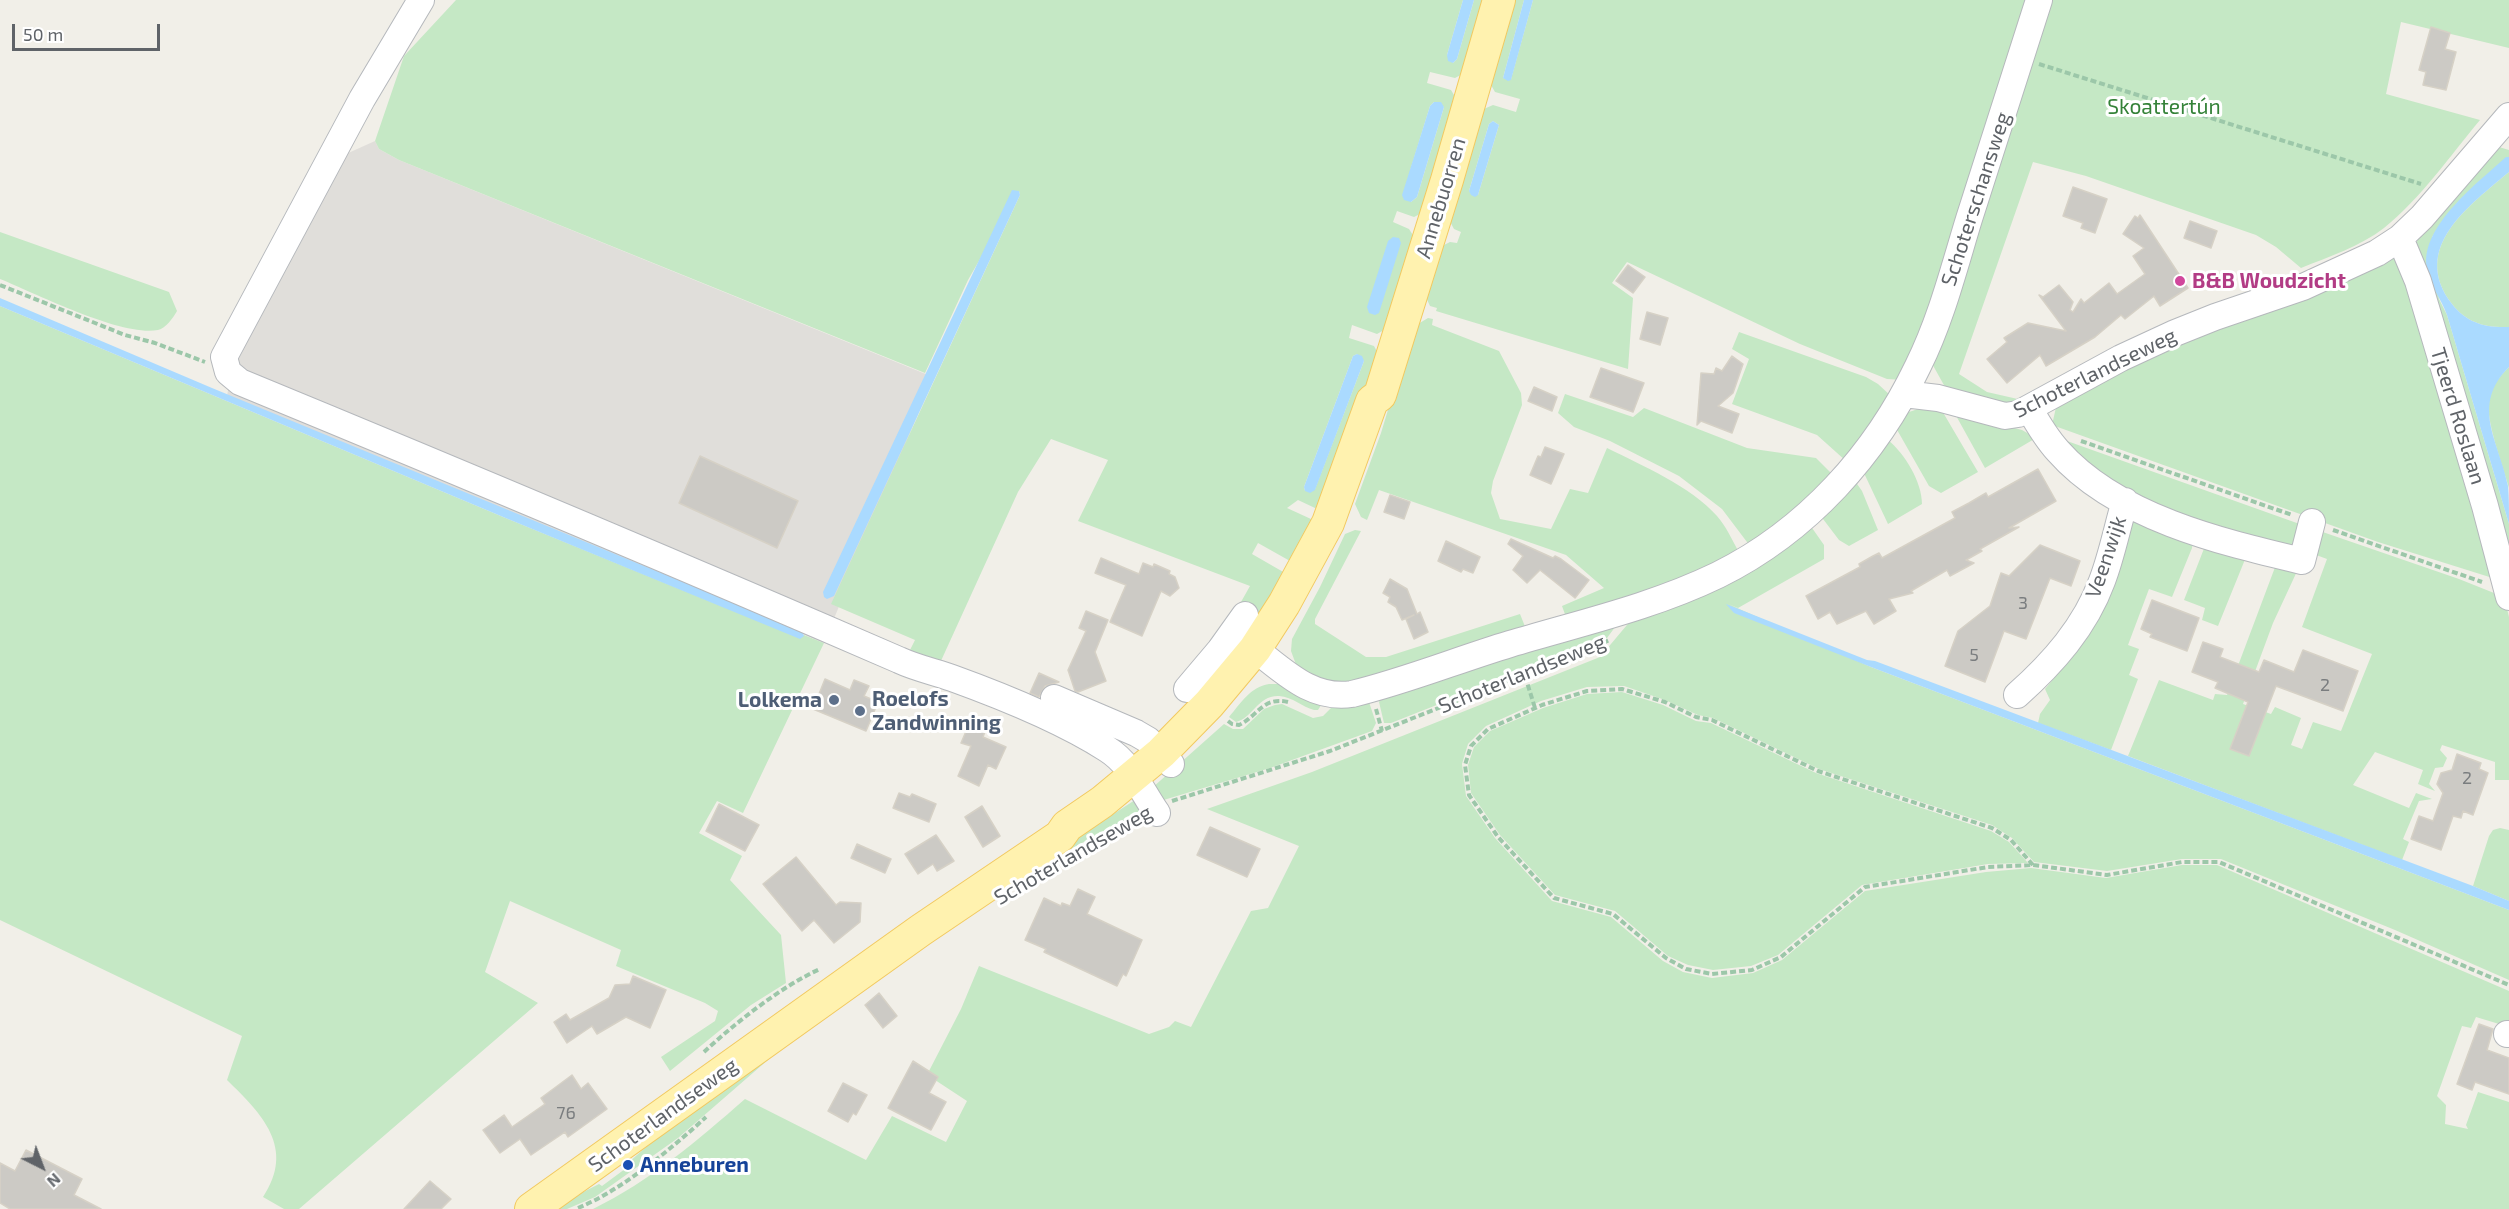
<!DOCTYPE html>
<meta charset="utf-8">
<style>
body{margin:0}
#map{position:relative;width:2509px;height:1209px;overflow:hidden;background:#f1efe8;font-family:"Exo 2",sans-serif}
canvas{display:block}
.north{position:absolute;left:12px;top:1137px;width:60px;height:60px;-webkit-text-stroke:4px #fff;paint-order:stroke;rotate:138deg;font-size:16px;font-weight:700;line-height:24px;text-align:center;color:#5f6368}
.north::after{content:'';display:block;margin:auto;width:21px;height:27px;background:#5f6368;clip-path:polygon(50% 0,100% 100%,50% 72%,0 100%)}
.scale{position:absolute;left:12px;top:24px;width:148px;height:27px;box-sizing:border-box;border:3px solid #5f6368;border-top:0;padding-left:8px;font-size:18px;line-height:21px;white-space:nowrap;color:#5f6368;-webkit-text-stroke:4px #fff;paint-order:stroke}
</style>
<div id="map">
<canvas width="2509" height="1209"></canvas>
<div class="north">N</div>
<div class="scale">50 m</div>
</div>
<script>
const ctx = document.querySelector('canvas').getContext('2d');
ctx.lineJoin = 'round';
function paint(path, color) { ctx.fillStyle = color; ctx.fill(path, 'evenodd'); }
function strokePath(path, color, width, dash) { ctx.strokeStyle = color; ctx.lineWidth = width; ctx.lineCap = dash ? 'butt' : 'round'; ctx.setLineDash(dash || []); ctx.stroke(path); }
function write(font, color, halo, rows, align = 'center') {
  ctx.font = font + ' "Exo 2",sans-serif'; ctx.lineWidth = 6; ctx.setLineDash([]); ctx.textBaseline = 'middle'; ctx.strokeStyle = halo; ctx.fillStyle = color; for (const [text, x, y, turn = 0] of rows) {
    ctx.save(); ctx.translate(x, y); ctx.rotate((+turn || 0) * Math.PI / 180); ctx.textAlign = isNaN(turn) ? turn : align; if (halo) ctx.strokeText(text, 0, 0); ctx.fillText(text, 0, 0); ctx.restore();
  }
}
const industrial = new Path2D(`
 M375,141L379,149L399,160L933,377L824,643L227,396L235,351L346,154Z`);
const green = new Path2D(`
 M456,0H1463L1447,55L1453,63L1457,59L1474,0H1490L1470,70L1455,78L1430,72L1427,83L1451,90L1460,105L1428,210L1414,217L1397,211L1393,222L1409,229L1418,243L1393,325L1377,334L1352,325L1349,338L1374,346L1382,361L1332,503L1315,508L1298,500L1287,508L1311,519L1317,536L1290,561L1258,543L1252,554L1285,573L1261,631L1237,609L1250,586L1078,521L1108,460L1051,439L1018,492L940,663L909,652L915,640L831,604L1020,195L1019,191L968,280L925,373L399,160L379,149L375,141L404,56ZM1434,102L1444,107L1417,197L1411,202L1410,171L1430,106ZM1357,354L1364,361L1315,489L1305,491L1304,487L1353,356Z
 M1509,0H1524L1503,78L1511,79L1533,0H2031L1949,268L1904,380L1887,379L1800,344L1627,262L1612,283L1633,298L1628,369L1436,311L1437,308L1430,306L1423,291L1436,249L1450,242L1457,243L1461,232L1454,229L1446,214L1477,112L1493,105L1516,112L1520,99L1495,92L1487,78ZM1493,121L1499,125L1478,195L1469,191L1489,124Z
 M2050,0H2509V48L2401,22L2386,94L2480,120C2450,156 2421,198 2384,228C2361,246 2328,257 2301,268L2276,247L2256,235L2086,176L2033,162L1959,374L1987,392L2022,400L2009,406L1945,387L1930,360Z
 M2499,147L2509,150V157L2458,202L2432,237L2439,299L2447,315L2509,524V566L2416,244L2420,234Z
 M2509,172V327C2485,328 2467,323 2452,304C2409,248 2470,205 2509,172Z
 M0,232L169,292L177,311C173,318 166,328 158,330C122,337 37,294 0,279Z
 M2386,258L2400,259L2499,580L2378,542L2052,425L2057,403L2167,345Z
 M0,306L508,519L800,638L804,635L824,643L743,813L717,801L699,833L742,856L730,880L781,935L786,983L751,1005L670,1071L661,1057L715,1021L718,1011L705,1003L616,966L621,950L510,901L485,972L538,1003L299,1209H284L263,1197C296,1148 262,1114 227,1080L242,1036L0,920Z
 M1428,318L1433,319L1432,325L1499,351L1521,393L1522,405L1493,481L1491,493L1500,519L1551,529L1570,489L1588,493L1607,448C1641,465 1692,487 1717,516C1726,526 1732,540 1739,552L1655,590L1566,617L1562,606L1604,588L1566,555L1379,490L1367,520L1361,517L1355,504L1381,433L1413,327Z
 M1739,332L1866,377L1878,384L1891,396L1846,461L1817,435L1732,404L1749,359L1732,349Z
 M2509,367V488C2503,466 2485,420 2489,399C2491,386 2500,376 2509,367Z
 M1565,394L1633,417L1644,408L1747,448L1816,458L1833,475L1812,496L1750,546L1722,509L1679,476L1610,441L1574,427L1558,413Z
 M1924,407L1941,409L1978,472L1941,493L1929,486L1896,428L1903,414Z
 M1954,412L2022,430L2036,438L1985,468Z
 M2053,436L2308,527L2302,550L2226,537L2101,477Z
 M1888,440C1905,454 1922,482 1922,504L1888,524L1863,471Z
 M1855,481L1862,491L1878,530L1849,546L1839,540L1820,515Z
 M2133,521L2193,540L2192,548L2172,597L2149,589L2128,645L2139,649L2129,675L2138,679L2111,750L2038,723L2040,714L2050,700L2045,689L2088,637L2105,603L2128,525Z
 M1810,525L1824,545V559L1738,608L1728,604L1871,667L2509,910V980L2395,930L2221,859H2182L2107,871L2034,862L2012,838L1992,825L1819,769L1713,718L1698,715L1665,700L1624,686L1587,687L1541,701L1486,726L1468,744L1462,764L1466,796L1495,838L1552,901L1611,917L1663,961L1683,972L1712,978L1753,973L1782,960L1865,891L1986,872L2031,868L2106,878L2182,865H2217L2509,991V1027L2476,1017L2471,1028L2462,1026L2437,1096L2446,1105L2445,1124L2468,1129L2466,1125L2478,1092L2509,1102V1209H593C650,1181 697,1141 745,1099L866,1160L892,1116L946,1142L967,1101L932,1078L929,1071L961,1009L979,966L1149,1034L1169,1027L1175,1021L1191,1027L1251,911L1268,908L1299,846L1207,809L1312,772L1600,657L1632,619Z
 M2314,529L2459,579L2504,597L2509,617V780H2495V762L2442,745L2440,750L2447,758L2443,767L2435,768L2429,784L2435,791L2418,784L2423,770L2375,752L2353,785L2409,808L2416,793L2432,799L2419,801L2403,839L2409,842L2402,860L2128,756L2159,680L2213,700L2215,694L2227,695L2277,562L2299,567L2273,623L2243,704L2271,714L2275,707L2301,718L2291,745L2302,749L2313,722L2341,731L2372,654L2302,627L2327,559L2308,552Z
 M1355,530L1361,531L1315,619V624L1366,657H1386L1520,614L1526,629L1336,687L1298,670L1291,651L1292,639L1320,587L1345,534Z
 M2205,546L2246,557L2218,626L2202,620L2205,608L2184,600Z
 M1618,623L1607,638L1391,723H1384L1379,702L1381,698Z
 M1269,684H1282L1323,702L1318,710H1314C1302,707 1293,697 1279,696C1258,695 1253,718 1236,722L1229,717C1241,703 1250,687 1269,684Z
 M1622,692L1663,705L1696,721L1711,723L1816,773L1991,831L2009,842L2028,863L1988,864L1862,885L1778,955L1751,966L1713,970L1688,965L1668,956L1615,911L1555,895L1500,835L1471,793L1468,765L1474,747L1490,731L1543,708L1587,694Z
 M1369,702L1376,723L1372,731L1270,768L1157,802L1152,788L1224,724L1233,729H1243L1264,709L1275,705L1282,704L1313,718L1323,716L1333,706Z
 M1135,800L1145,808L990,894Z
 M2500,828L2509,830V901L2473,886L2489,836L2493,830Z
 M777,1052L678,1138L595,1197L567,1209H550L599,1184L602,1186L629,1166L628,1163L682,1115Z`);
const water = new Path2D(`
 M1463,0H1474L1457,59L1453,63L1448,61L1447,55Z
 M1524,0H1533L1511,80L1508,81L1503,78Z
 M1434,102H1441L1444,107L1417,197L1411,202L1404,200L1402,195L1430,106Z
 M1493,121L1499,125L1478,195L1475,197L1471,195L1469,191L1489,124Z
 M2506,157H2509V172C2470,205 2409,248 2452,304C2467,323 2485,328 2509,327V367C2470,406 2499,441 2508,486C2509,498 2509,512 2509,524L2447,315C2441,298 2430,286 2427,268C2419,227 2480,181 2506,157Z
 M1012,190L1019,191L1020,195L834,596L827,599L824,597L823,592Z
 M1393,237L1399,238L1401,243L1379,313L1375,315L1369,313L1367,307L1388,241Z
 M0,298L212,388L802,631L804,636L800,639L508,519L0,306Z
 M1357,354L1362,356L1364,361L1315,490L1310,493L1305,491L1304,487L1353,356Z
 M1726,604L1867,660L1875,661L2473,886L2509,901V910L1871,667L1734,613Z`);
const building = new Path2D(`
 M2431,27L2450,33L2445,49L2456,52L2446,90L2423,85L2426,72L2419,70Z
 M2073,187L2107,199L2095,233L2081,228L2083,223L2063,216Z
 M2140,215L2188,288L2160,306L2154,296L2125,319L2121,315L2095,337L2046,366L2040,355L2007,383L1987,359L2007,342L2004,338L2028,323L2066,331L2039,295L2043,297L2059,285L2073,302L2070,310L2073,312L2081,299L2084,303L2109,283L2117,294L2145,274L2133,256L2144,248L2123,234L2135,216L2138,218Z
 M2190,221L2217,231L2211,248L2184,238Z
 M1628,265L1645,277L1633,293L1616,281Z
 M1647,312L1668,318L1660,345L1640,339Z
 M1732,356L1743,364L1733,393L1718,406L1739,414L1732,433L1701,421L1697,425L1701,373L1714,374L1716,368L1722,371Z
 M1601,368L1644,383L1633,412L1590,397Z
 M1534,387L1557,397L1552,411L1528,401Z
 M1545,447L1564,454L1551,484L1530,475L1538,456L1541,457Z
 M700,456L798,501L777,548L679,503Z
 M2038,469L2056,501L2009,528L2019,527L1980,549L1982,551L1966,560L1974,563L1950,576L1947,570L1911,591L1913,593L1889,599L1896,611L1874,624L1866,611L1837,624L1830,612L1818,619L1806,596L1860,567L1859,564L1873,556L1879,553L1882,558L1955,518L1952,512L1969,503L1986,493L1988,497Z
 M1390,495L1410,502L1404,519L1384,512Z
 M1511,539L1553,558L1555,556L1561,559L1589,580L1575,598L1540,570L1527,583L1513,570L1523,556L1508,544Z
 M1446,541L1480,557L1473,573L1463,569L1461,572L1438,561Z
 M2040,545L2080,561L2071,586L2050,578L2026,639L2004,631L1985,682L1945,666L1958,631L1990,606L2001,573L2009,576Z
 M1101,558L1139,574L1143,563L1153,567L1154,564L1170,571L1169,574L1175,577L1179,588L1170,596L1161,591L1142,636L1110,622L1126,585L1095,573Z
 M1390,579L1407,589L1417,614L1420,612L1428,632L1414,639L1406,619L1414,615L1402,620L1396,607L1388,602L1390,597L1383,593Z
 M2152,600L2199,618L2187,651L2150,637L2152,634L2141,629Z
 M1086,611L1108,620L1095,652L1106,681L1078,692L1075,691L1068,670L1086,631L1079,628Z
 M2203,642L2223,649L2220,657L2259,672L2264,660L2294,672L2303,650L2358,671L2343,711L2276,686L2249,756L2230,749L2248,702L2215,688L2218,682L2192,672Z
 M1039,673L1059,682L1045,686L1039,697L1030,693Z
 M825,679L850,690L854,680L869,686L864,696L878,702L866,731L813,709Z
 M970,722L986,729L983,737L1006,747L996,769L988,765L979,786L958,776L971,746L961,743Z
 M2457,754L2481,763L2479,769L2488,773L2473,815L2463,811L2461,818L2453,816L2441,850L2411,839L2419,816L2433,821L2443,793L2437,784L2441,773L2452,770Z
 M899,793L910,797L912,794L936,804L929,822L893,808Z
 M719,804L759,825L745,851L706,831Z
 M982,806L1000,836L983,847L965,817Z
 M1210,827L1260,849L1247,877L1197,855Z
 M936,835L954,861L937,871L933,864L918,874L905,854Z
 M857,844L891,859L885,873L851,858Z
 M796,857L836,905L840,902L861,903L860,922L834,943L814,920L802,931L763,884Z
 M1078,889L1095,897L1087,914L1142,940L1126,976L1123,974L1117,986L1044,952L1046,949L1025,940L1044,898L1061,906L1062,903L1070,906Z
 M633,976L666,990L650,1028L626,1017L597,1034L592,1026L567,1043L554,1022L566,1014L570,1020L609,998L615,985L630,984Z
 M879,993L897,1016L883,1028L865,1005Z
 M2479,1024L2493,1029L2487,1050L2509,1058V1094L2475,1082L2472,1090L2457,1084Z
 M913,1061L938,1077L929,1093L946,1102L931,1130L888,1108Z
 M572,1075L581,1089L588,1083L607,1109L568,1137L565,1132L531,1155L520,1139L500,1153L483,1130L504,1115L512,1127L545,1104L541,1098Z
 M843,1083L867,1095L856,1115L853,1113L848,1122L828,1111Z
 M26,1150L82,1179L74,1195L101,1209H10L0,1203V1163L15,1171Z
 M430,1181L451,1199L441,1209H404Z`);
const path = new Path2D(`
 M2039,64L2421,184
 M0,285L125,335L155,343L205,362
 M2081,441L2292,515
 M2333,530L2482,582
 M1525,676L1535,708
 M1376,709L1382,731
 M1228,721L1232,724L1239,725C1258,716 1263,696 1288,702
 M1172,801L1330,751L1610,640
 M1107,831L1135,816
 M2033,865L2011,840L1992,828L1818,771L1712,720L1696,717L1665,702L1622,689L1587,691L1542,705L1488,729L1471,746L1465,765L1469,795L1498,837L1554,898L1613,914L1666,958L1686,969L1712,974L1752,970L1781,957L1865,887L1988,867L2033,865L2107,875L2182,862H2219L2509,985
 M704,1052C735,1023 782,986 820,969
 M578,1208C622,1190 671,1149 706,1117`);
const minor = new Path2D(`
 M421,0L362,99L224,357L228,372L240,382C461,473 680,565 899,660C916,668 935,672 952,678C999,695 1065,722 1107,749C1131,764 1141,790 1157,813
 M2400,238L2418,281L2485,506L2509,597
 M1904,394L1938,398L2005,416L2018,414L2121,358L2175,333L2215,317L2303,287L2377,253L2400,238L2422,217L2509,116
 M2030,410C2038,424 2047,439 2058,451C2116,517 2221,542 2302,561L2312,522
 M1235,630L1253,643L1255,649C1285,672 1312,700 1352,694C1406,681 1457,660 1510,644C1580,623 1652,607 1718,575C1807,531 1876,454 1918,366C1941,320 1954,268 1969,219C1992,146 2016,73 2039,0
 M1187,689L1220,650L1245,615
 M2017,695C2053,663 2085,627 2102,581C2112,555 2117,528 2125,501
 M1054,698L1136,733L1148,740L1171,764
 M2507,1034H2509`);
const major = new Path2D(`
 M531,1209L921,930L1060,836L1067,826L1102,802L1161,753L1209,704L1255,649L1284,604L1328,523L1372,401L1380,395L1447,180L1499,0`);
const markers = [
 [2180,281,6,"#d1479c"],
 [834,700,6,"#5c6f8a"],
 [860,711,6,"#5c6f8a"],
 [628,1165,6,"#1a4fb4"]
];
const numberNames = [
 ["3",2023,603],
 ["5",1974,655],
 ["2",2325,685],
 ["2",2467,778],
 ["76",566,1113]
];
const parkNames = [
 ["Skoattertún",2164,107]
];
const streetNames = [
 ["Annebuorren",1441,198,-73],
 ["Schoterschansweg",1976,199,-72],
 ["Schoterlandseweg",2095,373,-26],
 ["Tjeerd Roslaan",2458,416,73],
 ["Veenwijk",2106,557,-71],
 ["Schoterlandseweg",1522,674,-22],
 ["Schoterlandseweg",1073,855,-30],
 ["Schoterlandseweg",663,1115,-36]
];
const hotelNames = [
 ["B&B Woudzicht",2192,281]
];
const serviceNames = [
 ["Roelofs",872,699],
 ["Zandwinning",872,723],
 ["Lolkema",822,700,"right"]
];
const transitNames = [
 ["Anneburen",640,1165]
];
paint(industrial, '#e0deda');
paint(green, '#c5e8c5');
paint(water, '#aadaff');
paint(building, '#cccac5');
strokePath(building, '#d6d1c6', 1.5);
strokePath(minor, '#b5b8bc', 28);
strokePath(major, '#f2c960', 34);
strokePath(path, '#9cc7a9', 4, [6, 3]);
strokePath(minor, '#fff', 26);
strokePath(major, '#fff2af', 32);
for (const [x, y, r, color] of markers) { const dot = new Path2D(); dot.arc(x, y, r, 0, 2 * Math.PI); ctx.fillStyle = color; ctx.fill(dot); strokePath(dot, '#fff', 2); }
write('18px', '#7a7d7f', null, numberNames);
write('21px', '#348238', '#fff', parkNames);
write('21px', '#5f6368', '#fff', streetNames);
write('bold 21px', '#b23c85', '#fff', hotelNames, 'left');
write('bold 21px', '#4e5e75', '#fff', serviceNames, 'left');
write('bold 21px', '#164399', '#fff', transitNames, 'left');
</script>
